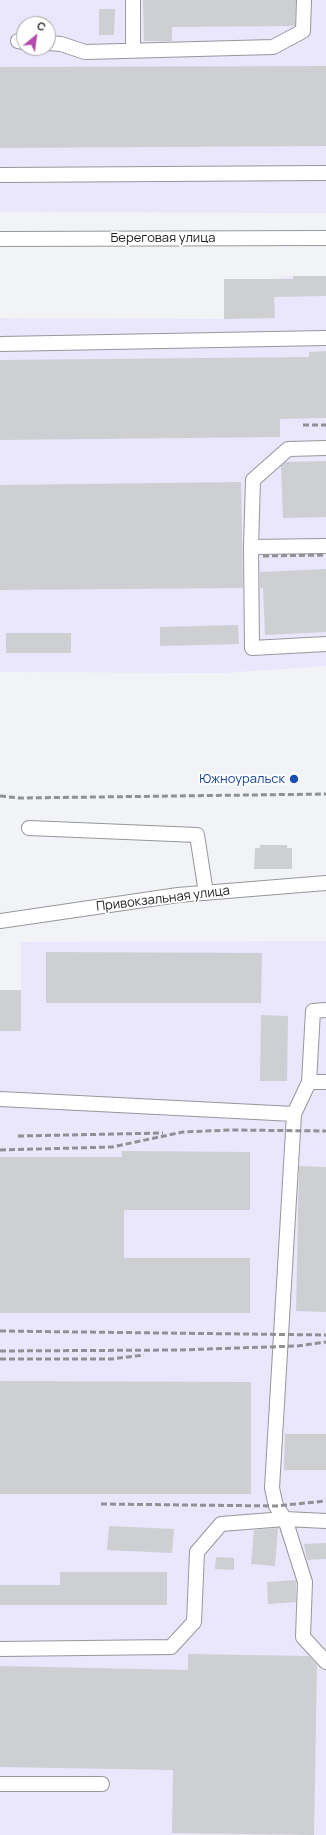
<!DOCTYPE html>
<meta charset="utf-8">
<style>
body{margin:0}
#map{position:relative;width:326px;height:1835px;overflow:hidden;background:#f2f3f7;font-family:Manrope,sans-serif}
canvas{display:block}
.north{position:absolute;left:16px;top:16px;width:40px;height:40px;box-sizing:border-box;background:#fff;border:1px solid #a5a5a6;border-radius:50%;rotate:29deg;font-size:11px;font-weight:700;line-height:16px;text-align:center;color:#1f1f20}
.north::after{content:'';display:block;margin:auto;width:14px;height:18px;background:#b44bad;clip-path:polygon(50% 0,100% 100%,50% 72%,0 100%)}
</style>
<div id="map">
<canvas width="326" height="1835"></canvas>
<div class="north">С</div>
</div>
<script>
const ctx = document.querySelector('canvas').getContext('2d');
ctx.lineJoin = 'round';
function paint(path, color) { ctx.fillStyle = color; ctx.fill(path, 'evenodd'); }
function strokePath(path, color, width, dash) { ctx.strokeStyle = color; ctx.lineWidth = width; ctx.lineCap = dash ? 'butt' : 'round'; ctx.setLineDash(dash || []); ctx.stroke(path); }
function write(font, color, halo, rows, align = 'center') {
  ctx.font = font + ' Manrope,sans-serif'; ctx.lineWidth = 3.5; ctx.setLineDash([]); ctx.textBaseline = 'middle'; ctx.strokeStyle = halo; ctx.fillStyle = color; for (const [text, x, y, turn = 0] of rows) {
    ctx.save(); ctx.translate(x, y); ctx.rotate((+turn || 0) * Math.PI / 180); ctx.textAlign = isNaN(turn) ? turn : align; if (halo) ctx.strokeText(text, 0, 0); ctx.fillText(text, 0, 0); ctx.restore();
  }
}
const industrial = new Path2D(`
 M0,0H326V213L0,212ZM24,24H48V48H24Z
 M293,276H326V666L224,673L0,672V318L224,319V279H274Z
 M326,941V1835H0V990H21V942Z`);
const building = new Path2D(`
 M143,0H296L295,26L172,27V41H144Z
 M99,9H115L114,35H99Z
 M326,66V146L0,148V67Z
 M293,276H326V296L274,297L275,318L224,319V279H293Z
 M326,351V418L280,419V437L0,440V360L309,357V352Z
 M326,461V517L283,518L281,466L286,462Z
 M241,482L243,588L0,590V485Z
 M326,569V632L265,635L263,588H260V572Z
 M238,625L239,644L160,646V627Z
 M6,633H71V653H6Z
 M260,845H287V848H292V869H254L255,848H260Z
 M46,952L262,953L261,1003H46Z
 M0,990H21V1031H0Z
 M261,1015L288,1016L287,1081H260Z
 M122,1151L250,1152V1210H124V1258H250V1313H0V1157H122Z
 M299,1166L326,1167V1312L296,1311Z
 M0,1381L251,1382V1494H0Z
 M285,1434H326V1470H284Z
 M109,1526L174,1529L172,1553L107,1550Z
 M278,1528L275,1566L251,1564L254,1530Z
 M326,1543V1559L307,1560L304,1544Z
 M216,1557L234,1558V1570L215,1569Z
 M60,1572H167V1605H0V1585H60Z
 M296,1580V1602L268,1604L267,1582Z
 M188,1654L309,1656L317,1665L314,1835L172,1833L173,1770L0,1767V1666L188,1670Z`);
const minor = new Path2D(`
 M18,41L24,42
 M48,43L61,44L85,52L273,47L303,31L304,0
 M133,50V0
 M0,175L326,173
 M0,239L326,238
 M0,344L326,338
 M326,448L288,449L253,480L251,547L252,648L326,644
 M251,547L326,546
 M29,828L197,835L206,893
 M0,921L178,895L326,883
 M309,1082H326
 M0,1099L294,1114L309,1082L313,1011L326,1010
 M294,1114L272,1488L276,1506L285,1519L305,1582L303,1637L326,1662
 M0,1649L171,1647L194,1622L197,1552L221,1524L285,1519L326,1521
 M0,1784H102`);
const rail = new Path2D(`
 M303,425H326
 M263,556L326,555
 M0,796L20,798L326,794
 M18,1136L163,1133
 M0,1150L112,1147L183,1132L232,1130L326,1131
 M0,1331L326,1335
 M0,1351L178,1350L297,1346L326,1342
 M0,1359H111L144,1355
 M101,1504L276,1506L326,1501`);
const markers = [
 [294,779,5,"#1a4fb4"]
];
const streetNames = [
 ["Береговая улица",163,238],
 ["Привокзальная улица",163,899,-7]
];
const transitNames = [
 ["Южноуральск",285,779]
];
paint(industrial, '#eae6fc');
paint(building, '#cecfd3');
strokePath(minor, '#96979b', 16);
strokePath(minor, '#fff', 14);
strokePath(rail, '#909194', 3, [6, 3]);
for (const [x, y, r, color] of markers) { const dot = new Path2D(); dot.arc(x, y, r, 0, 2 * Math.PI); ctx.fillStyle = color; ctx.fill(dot); strokePath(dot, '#fff', 1.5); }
write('13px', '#1f1f20', '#fff', streetNames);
write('13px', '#164399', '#fff', transitNames, 'right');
</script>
